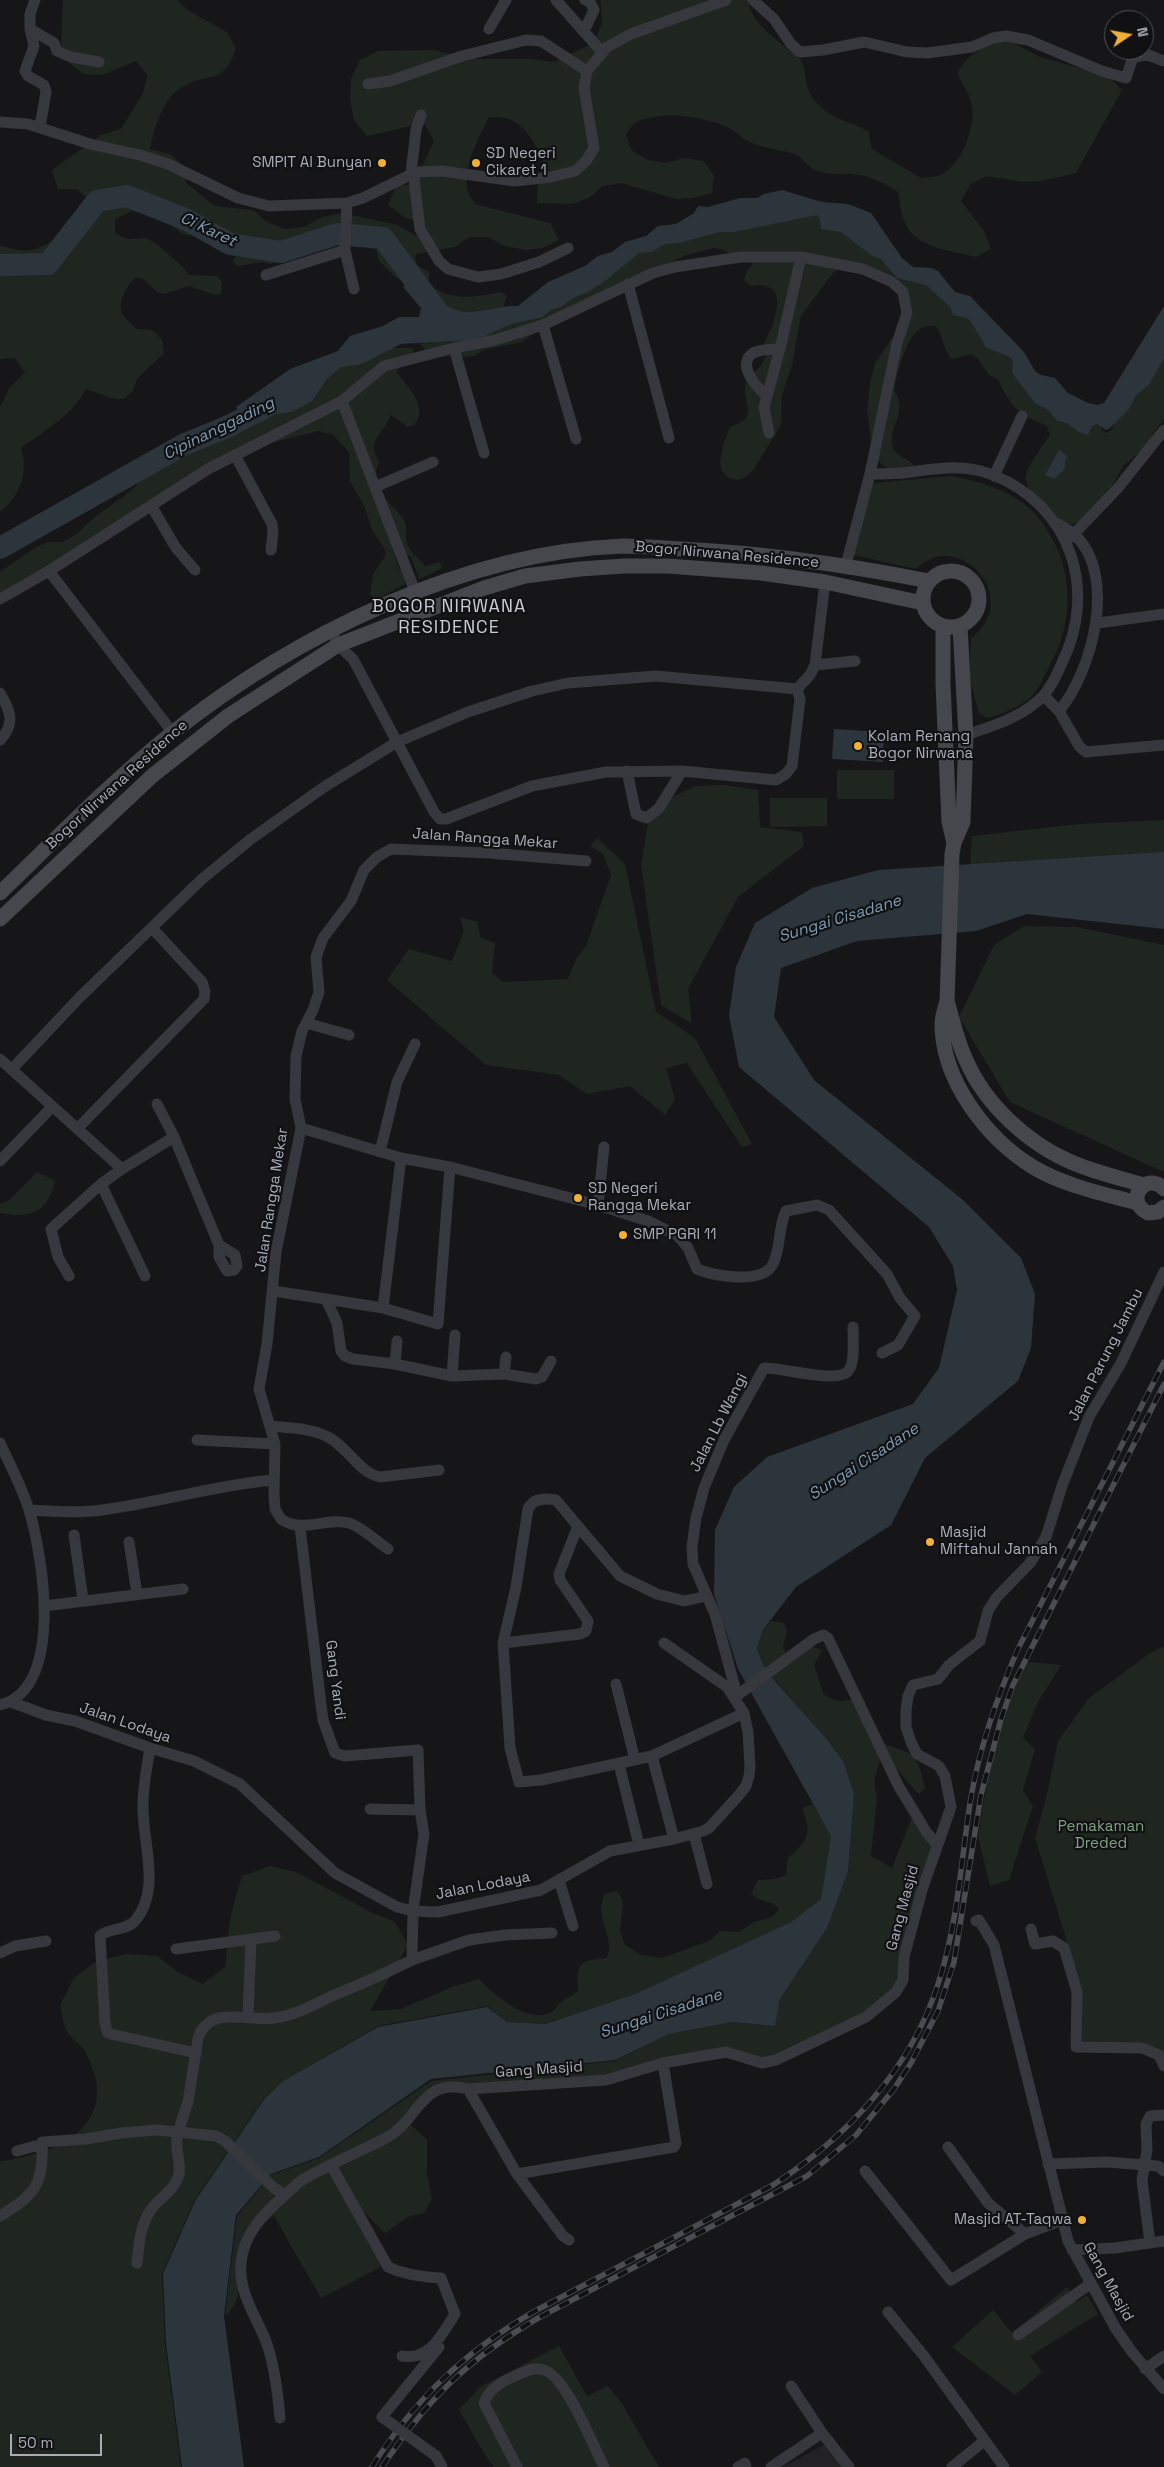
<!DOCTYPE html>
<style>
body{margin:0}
#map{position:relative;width:1164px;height:2467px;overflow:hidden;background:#161618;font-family:"Space Grotesk",sans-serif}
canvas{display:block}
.north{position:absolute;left:1104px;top:10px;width:50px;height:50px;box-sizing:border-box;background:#111113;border:1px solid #4d4f55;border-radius:50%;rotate:78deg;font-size:14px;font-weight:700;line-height:20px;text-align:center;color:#a8adb8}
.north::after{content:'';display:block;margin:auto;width:18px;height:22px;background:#f2b134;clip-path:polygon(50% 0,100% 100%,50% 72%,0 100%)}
.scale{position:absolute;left:10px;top:2434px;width:92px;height:22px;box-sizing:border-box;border:2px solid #a8adb8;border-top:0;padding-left:6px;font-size:15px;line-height:18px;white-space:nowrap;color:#a8adb8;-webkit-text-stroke:4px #111113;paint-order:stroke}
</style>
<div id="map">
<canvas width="1164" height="2467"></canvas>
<div class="north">N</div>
<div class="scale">50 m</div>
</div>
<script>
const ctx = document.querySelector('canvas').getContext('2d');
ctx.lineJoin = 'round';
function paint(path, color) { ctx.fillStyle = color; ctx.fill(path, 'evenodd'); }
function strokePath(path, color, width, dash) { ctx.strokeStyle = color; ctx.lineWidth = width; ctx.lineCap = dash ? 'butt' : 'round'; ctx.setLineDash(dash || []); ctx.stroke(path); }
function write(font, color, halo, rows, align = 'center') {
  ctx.font = font + ' "Space Grotesk",sans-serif'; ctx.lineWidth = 4.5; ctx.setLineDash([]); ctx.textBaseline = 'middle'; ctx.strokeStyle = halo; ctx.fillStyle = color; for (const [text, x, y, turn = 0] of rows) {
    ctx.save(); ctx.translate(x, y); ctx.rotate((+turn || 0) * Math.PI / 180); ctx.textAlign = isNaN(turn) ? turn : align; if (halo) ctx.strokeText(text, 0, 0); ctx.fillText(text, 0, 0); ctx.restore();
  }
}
const built = new Path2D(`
 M829,2442L845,2467H783Z`);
const green = new Path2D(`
 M63,0H177L189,11L227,32L236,48C224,86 212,71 184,86C163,97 154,128 150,149L170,154L184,166L186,183L215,206L253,210L267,222L285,229L304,227L322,217L341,213L398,225L414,235L431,240L421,223L404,217L388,205L396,186L414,184L434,141L424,123L367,136L354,120L350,100L351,79L360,60L378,51L431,50L477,59H531L555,62L593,43L602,24L601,2L599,0H748C752,23 771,35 788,49C791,52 797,55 800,59C809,72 801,90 821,107C834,120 852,122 868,131L872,149L921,178C927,177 935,177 940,175C963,166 977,123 971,101C968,92 961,82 957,74C967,53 985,46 1006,39L1040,57L1108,76L1122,90L1076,173L1041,181L1023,182L986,176L970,185L961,201L984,231L991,249L976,257C932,246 901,247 899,193C883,182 869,175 850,174C836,173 830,176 816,170C809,168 805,160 798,156C785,149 769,150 754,144C744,140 738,133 729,128C706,117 663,110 639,121C634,123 629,130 626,134L631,150L648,160L666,163L684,158L704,161L714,176L712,193L693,198L676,199L621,183L603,186L590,197L573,204L537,203L538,183L545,178C543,155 531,129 509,119C503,117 495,117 489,117C479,138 465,161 467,186C467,192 472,199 475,204L550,223L559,240L543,248L525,250L504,246L488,237H469L455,247L416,254L415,260L418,266L430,272L428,284C452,302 475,297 501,292L507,296L502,311L475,317L449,312L394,276L379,261L376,249L345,240L295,251L275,263L269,264L263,262L238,266L232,262L236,256L249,253L253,247L242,238L230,240L212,228C192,240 179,238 167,217L169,215L145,214L132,211L115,219V232C131,245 135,235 148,239C155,241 185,268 189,275L217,276L222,282L221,294L215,295L189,286L164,294L157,292L142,278H135C127,286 116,303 123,315C126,320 133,325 137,329L152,330L162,339L164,353L137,379L133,391L124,399L111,398L86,389C73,415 44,431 21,448C29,472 20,496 0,512V407L10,387L25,373L15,358L0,359V245C9,248 22,252 31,250C55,244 78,222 91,202L77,189H58L52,170L101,135L121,129L142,95L148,76L136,61L102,75L84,74L68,62L61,44Z
 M814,211L831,224L922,277L1015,357L1099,422L1102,431L1106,433L1113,429V424L1164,351V419L1153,433L1147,446L1123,466L1110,490L1085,519L1073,524H1064C1053,514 1023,493 1026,476C1027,466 1044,444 1050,435L1047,426L1029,418L1012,405L997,379L989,375L978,359L971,354L952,359C942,349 944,337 936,326C929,326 923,326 917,331C906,340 896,376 894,390C910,414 886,426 893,448C897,457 909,459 915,466L894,471L885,467L873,456L867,410L870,383L875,363L897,331L907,305C897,279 863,275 840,268L832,274L801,316L792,366L782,395L781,425L754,469L747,476L738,480L728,478L722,471L720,463L723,445L730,427C763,417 740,402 746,383C750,370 761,372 766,355L762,347C774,327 794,279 751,286L744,280L747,271L753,264L749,261L739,260L724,250L713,248L684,256L538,330L522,342L483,350L475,356L465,357L435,354L426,351L420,344L436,335L510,318L641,244Z
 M379,348H414L410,361L399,367L397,373C408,386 429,408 414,425L408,427L391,415C382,437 366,439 379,462C366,496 392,498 405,522C407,526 406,533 406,538C407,551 417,557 426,566L439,562L443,568L419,579L411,557L399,550L394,553L398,567L406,577L405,584L376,600L370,595L373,575L385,556V549L372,530L365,508L350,481L349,452L333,435L319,431L258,446L0,597V572L36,547L48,542H63L75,535L96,516L132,490L142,479L183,445L203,436L230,434L267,412L312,379Z
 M951,476C981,481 1016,492 1036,515C1074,560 1077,617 1049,667C1045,675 1040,686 1034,694C1023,706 1003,714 987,718L979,713L969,677L971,639C979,631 988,622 990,610C996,580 966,550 935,557C929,559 921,565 915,569L854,555L871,487L874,483Z
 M837,770H894V799H837Z
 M724,785L758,790L760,827L802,832L804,846L738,897L688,989L692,1024L661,1005L641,865L648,824L670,798L696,786Z
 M770,798H827V826L770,827Z
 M1164,820V853L970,867L972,836L1079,824Z
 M597,838L625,864L656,1012L695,1038L752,1144L742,1147L687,1063L666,1068L675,1099L665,1115L630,1086L587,1094L559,1075L486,1065L387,980L409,949L452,961L464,931L460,917L477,922L481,938L495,943L492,973L503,982L568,979L576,959L586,946L611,875L603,854L590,846Z
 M1024,926L1077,927L1164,945V1172L1010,1102L959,1017L994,945Z
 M37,1172L55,1181C47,1214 31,1218 0,1213V1204L8,1201Z
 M771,1621L784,1623L787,1631L783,1647L786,1654H793L814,1647L822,1650L814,1665L824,1695L837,1701L852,1700L878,1742C913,1754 917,1750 925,1788L919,1794C905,1781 898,1766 881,1757L874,1781L877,1798L871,1856L892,1868L914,1812L937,1844L903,1980L878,2010L776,2060L726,2052L606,2080L441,2089L407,2121L427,2140V2173L432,2199L424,2213L407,2217L385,2233L363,2211L346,2202L381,2267L321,2298L274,2216L249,2232C246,2250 242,2309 225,2315L237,2216L271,2175L319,2158L431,2081L614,2061L669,2034L732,2022L775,2026L780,1999L827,1928L848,1872L854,1793L843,1761L825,1737L766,1670L757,1649L763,1631Z
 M1164,1646V2070L1158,2054L1074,2050L1073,1990L1065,1935L1035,1838L1046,1799L1058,1741L1089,1698L1149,1654Z
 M1027,1662L1061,1665L1038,1702L1023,1738L1035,1749L1023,1790L1033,1806L1009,1880L990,1886L978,1836L995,1734Z
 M813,1804L831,1836L821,1899L791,1922L635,1994L562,2018L543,2024L507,2022L487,2006L378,2026L283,2081L265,2097L194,2201L162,2274L165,2344L181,2467H0V2161C43,2156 106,2136 96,2080C94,2072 89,2059 85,2051C80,2044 71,2039 67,2031C63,2024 62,2013 60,2005L74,1978L97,1961L127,1954L157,1956L178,1972L203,1984L226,1966C226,1934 232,1906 242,1876L270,1866L296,1872L373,1913L395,1922L408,1945L370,2011L401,2009L452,1987L479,1979C495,1995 526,2023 550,2013C554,2011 556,2008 558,2005C564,1999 572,1996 578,1991C577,1963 577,1961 606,1958C618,1942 592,1916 605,1894L617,1891L623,1901L620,1931L625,1945L641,1955L662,1958L709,1941L720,1931L739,1932L754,1922L772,1917L779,1909C772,1900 759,1902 751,1894L758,1880L775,1879L786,1875L788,1858C800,1848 812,1837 806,1820C805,1815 803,1814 803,1808Z
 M1067,2287L1077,2302L1087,2295L1098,2314L1030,2356L1042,2372L1015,2395L952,2347L993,2310L1012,2333Z
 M559,2346L587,2396L608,2386L622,2404L659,2467H494C480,2450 471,2429 459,2410L480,2387Z`);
const water = new Path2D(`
 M782,190L822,202L848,204L871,213L902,258L913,267L932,268L938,271L955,292L970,296L1024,352L1035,371L1041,375L1055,378L1068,393L1088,403L1098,405L1104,403L1164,306V358L1149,385L1136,395L1129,409L1110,428L1106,430L1097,424L1092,426L1088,435L1079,432L1067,423L1058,421L1048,410L1035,403L1012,373L1013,361L1010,357L985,347L984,343L969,319L953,315L950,307L926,285L897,278L881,259L871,255L841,232L821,229L820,219L817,215L734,232H719L680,243L665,244L652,252L639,253L605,281L588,292L573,298L561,307L551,310L543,317L511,324L485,336L468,340L401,344L362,364L341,367L327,379L312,401L292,412L273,414L264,421L247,425L236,407L290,369L338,351L350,336L383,326L399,317H419L421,308L403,287L412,280C425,292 452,315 472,312C488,311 502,305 518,306L548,282L585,266L598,256L612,252L625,242L646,236L658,226L676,224L694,213L698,206L708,207L740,198H757L764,194Z
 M1059,450L1067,456L1065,462V469L1054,479L1045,475Z
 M834,729L884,732L883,762L832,759Z
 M1164,852V929L1027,914L976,931L857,941L781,968L774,1017L814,1080L963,1200L1021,1258L1035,1294L1031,1348L1018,1381L925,1458L891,1525L796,1587L763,1630L757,1649L766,1671L825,1737L843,1761L854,1793L848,1872L827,1928L780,1999L775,2026L732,2022L669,2034L615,2060L431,2079L319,2157L271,2174L236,2215L224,2316L244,2467H182L166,2343L163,2274L195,2201L265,2098L283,2081L378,2027L487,2007L507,2022L545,2024L635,1994L791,1922L821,1899L831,1836L738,1669L714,1594L715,1530L734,1487L767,1457L913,1404L939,1368L957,1290L953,1266L929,1227L739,1067L729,1015L736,967L755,923L812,888L878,870Z`);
const river = new Path2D(`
 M0,265L48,264L97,201L127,196L185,219L230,244L281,252L337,234L383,238L438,312
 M0,548L183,445L229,426L269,405`);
const street = new Path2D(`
 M35,0L30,14V29L34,46L25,71L28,76L44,85L46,92L40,127
 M556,0L602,52
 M753,0L774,19L791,44L800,52L823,50L864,42L907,52L927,53L972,47L993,38L1006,36L1028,40L1102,71L1126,78L1133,57L1148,55L1164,61
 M30,29L54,43L57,51L71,57L99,62
 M489,29L506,0
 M582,30L587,25L594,10L590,2L585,0
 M368,84L390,81L462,56L526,40L541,41L587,71
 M0,122L28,124L90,144L140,155L168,164L238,198L269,206L347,203L363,198L416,172L442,171L515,181L551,177L575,171L586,161L594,148L584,88L587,71L607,47L631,34L726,0
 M416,172L414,179L420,229L439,261L448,269L478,277L501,274L539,262L568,248
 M411,173L416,130L421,115
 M345,250L354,289
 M266,275L345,250L347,203
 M628,284L669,438
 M543,325L576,439
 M454,348L484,453
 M766,395C756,387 736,364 753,353C761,349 772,349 780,349
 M342,401L416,594
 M769,433L764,407L780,349L801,257
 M235,455L272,524L273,533L271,550
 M870,474C883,474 897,474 911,472C940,468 965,464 993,475C1071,506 1098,590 1062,663C1057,674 1051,688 1043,696C1023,717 993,726 966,735
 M994,476L1022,416
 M375,487L433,462
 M152,507L176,548L195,570
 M1056,523C1062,527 1070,530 1075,535C1118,576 1092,672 1059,711
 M1070,538L1118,488L1164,430
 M49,571L173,733
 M0,599L49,571L208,469L342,401L384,366L454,348L495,340L543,325L653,273L675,267L741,257H801L863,269L892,282L903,292L907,313L897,343L870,474L846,565
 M1098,623L1164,614
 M335,638L338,645L353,659L434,812L440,819H446L532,786L606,772L682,771L776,780L786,774L792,766L800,699L797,689
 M815,665L825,582
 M797,689L810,675L815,665L855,661
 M0,693C10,710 16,724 0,740
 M1044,696L1059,711L1079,746L1086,752L1164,745
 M627,771L636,814L647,818L659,808L682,771
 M306,1023L349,1035
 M0,1059L122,1169L174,1137L219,1245V1257L227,1271L234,1270L237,1266L235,1255L219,1245
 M12,1069L79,998L202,879L251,839L324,787L397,742L468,712L532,691L568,683L656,676L797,689
 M157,1104L174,1137
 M78,1128L204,999L205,991L202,982L152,928
 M301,1128L401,1158L450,1167L598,1205L648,1221L678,1236L688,1248L697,1269C715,1276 762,1285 773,1264C781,1248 778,1227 786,1211L817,1205L829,1210L887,1274L900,1298L915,1316L898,1345L882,1353
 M380,1152L397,1082L415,1044
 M0,1161L52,1107
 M101,1184L122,1169
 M598,1205L604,1147
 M69,1276L58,1257L51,1229L101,1184L145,1276
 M273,1291L326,1299L337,1323L341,1351L345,1356L353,1359L395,1364L452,1376L504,1374L536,1379L542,1377L551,1361
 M326,1299L383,1308L438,1324L450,1167
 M383,1308L401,1158
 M395,1364L397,1341
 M504,1374L506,1357
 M452,1376L455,1335
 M270,1426C288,1428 312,1428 328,1437C348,1447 359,1473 380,1477L439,1470
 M197,1440L275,1444
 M0,1443C10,1465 22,1487 29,1510C43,1557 65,1688 0,1705
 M29,1510C51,1511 72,1513 94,1511C155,1504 213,1485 274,1480
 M300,1527L321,1705L323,1720L335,1753L345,1756L418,1750L420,1810
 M74,1535L83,1600
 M129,1542L137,1594
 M388,1549C376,1541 362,1527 349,1523C325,1517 302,1534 281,1519L275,1509L274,1495L275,1444L259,1389L267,1344L276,1252L301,1128L295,1099L296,1056L302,1031L313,1010L319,992L316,957L323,938L351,901L364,870L377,857L391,849L489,853L586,861
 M707,1596L715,1614L737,1695
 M44,1606L183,1589
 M503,1643L580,1634L586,1631L588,1621L560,1580L559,1574L578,1526
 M616,1684L635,1760
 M735,1697L814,1639L823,1635L828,1638L898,1785L927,1833L937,1844
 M11,1702L46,1715L75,1721L150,1748L194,1761L240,1784L335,1873L397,1907L413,1911L438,1912L541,1890L610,1851L674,1839L703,1831L709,1828L739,1795L746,1786L749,1776L750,1767L748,1732L744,1713L727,1687L664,1643
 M744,1713L652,1756L541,1780L519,1782L510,1748L503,1643L516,1587L528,1509C533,1498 545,1498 556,1500L620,1576L657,1594L684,1601L707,1596L693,1564L692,1547L696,1518L704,1488L724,1440L764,1368C781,1367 839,1385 849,1370C855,1363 853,1336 853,1327
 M150,1748C147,1767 143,1786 143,1805C142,1842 162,1889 135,1921C126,1931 109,1927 100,1936L105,2023L107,2032L111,2034L196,2053
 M652,1756L674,1839
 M619,1764L639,1845
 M694,1834L707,1884
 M559,1880L573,1926
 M976,1921L979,1920L994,1945L1068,2241L1116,2329L1132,2352L1164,2389
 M1031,1929L1035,1944L1053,1941L1064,1948L1077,1992L1076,2047L1142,2048L1159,2055L1164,2066
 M176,1949L275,1936
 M0,1953L15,1946L46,1941
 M412,1960L469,1940L505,1935L552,1933
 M248,2017L251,1940
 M468,2089L517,2174L563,2236L569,2240
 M42,2142L86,2139L121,2133L156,2130L178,2132L188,2102L198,2038C210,2004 249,2022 275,2018C299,2015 317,2002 339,1993C364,1983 388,1972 412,1960L413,1911L424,1834L420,1810L370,1809
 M948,2147L988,2203L1025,2234
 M17,2151L35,2146L42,2149V2142
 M1048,2164L1107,2162L1158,2166L1164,2171
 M331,2165L388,2267C405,2275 423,2277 441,2278L455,2314C442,2334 430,2361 402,2356
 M865,2171L951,2280L1025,2234L1062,2220
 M517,2174L674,2147L676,2143L663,2063
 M0,2216C35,2195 44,2184 42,2142
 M1150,2243L1142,2180L1147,2150L1146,2124L1150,2116L1164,2115
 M1072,2250L1115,2248L1164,2241
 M137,2263C139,2244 140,2223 153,2207C161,2197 173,2191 178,2178C183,2164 173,2150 178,2132L216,2136L225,2141L274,2188L285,2195
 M888,2312L924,2356L1004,2467
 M1018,2335L1090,2284
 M1145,2369L1164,2356
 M382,2417L439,2347
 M280,2418C278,2394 275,2370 268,2347C262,2329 251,2312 245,2294C231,2252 253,2222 284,2196C291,2190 297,2183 304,2179C331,2163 359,2152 386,2138C419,2121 420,2077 468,2089L606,2080L663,2063L726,2052L762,2063L776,2060L866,2017L896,1992L903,1980L904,1957L922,1890L951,1807L945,1776L939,1766L917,1754L911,1742L906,1727V1711L908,1696L913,1685L938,1679L949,1665L980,1641L988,1611L996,1598L1030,1563L1046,1537L1062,1486L1089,1417L1121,1363L1164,1272
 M822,2433L849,2467
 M436,2456L442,2467
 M517,2467L484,2403C488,2390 503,2381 515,2376C525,2372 534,2366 544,2370C566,2376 593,2446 604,2467
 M738,2467L745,2463L746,2467
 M771,2467L822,2433L791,2386
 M952,2467L984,2441`);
const secondary = new Path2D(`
 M923 599a28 28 0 1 1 56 0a28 28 0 1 1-56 0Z
 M943,626V684L949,822L954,843
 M960,626L966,735L963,822L954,843L952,854L947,1001C945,1009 942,1016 942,1024C942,1080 986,1138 1033,1167C1065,1186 1101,1193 1137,1203
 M0,893C56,839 111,782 172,733C295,635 464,552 623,546C642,546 662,548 681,549C765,553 847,565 929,581
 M0,919L152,776L228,716L338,645L484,588L525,576L580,569L624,566H668L761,573L825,582L923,603
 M947,1001C953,1021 957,1041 966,1060C985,1104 1027,1143 1071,1162C1094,1172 1119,1178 1144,1185
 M1164,1189C1146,1170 1123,1201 1148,1213L1158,1212L1164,1207`);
const rail = new Path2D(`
 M372,2467C415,2398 466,2351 535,2311L773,2185C847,2137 911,2069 938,1984C958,1924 961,1859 971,1797C980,1746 997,1697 1018,1649L1164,1362
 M382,2467C429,2397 468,2359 540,2317L807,2176L856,2135L894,2089L911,2063L938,2011L954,1962L981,1795L1001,1719L1013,1685L1164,1384`);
const streetBridge = new Path2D(`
 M382,2417L436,2456`);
const markers = [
 [382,163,5,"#f2b134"],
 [476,163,5,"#f2b134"],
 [858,746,5,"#f2b134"],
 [578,1198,5,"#f2b134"],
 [623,1235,5,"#f2b134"],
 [930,1542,5,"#f2b134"],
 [1082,2220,5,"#f2b134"]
];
const poiNames = [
 ["SD Negeri",486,154],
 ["Cikaret 1",486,171],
 ["SMPIT Al Bunyan",372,163,"right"],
 ["Kolam Renang",868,737],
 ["Bogor Nirwana",868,754],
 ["SD Negeri",588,1189],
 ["Rangga Mekar",588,1206],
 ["SMP PGRI 11",633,1235],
 ["Masjid",940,1533],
 ["Miftahul Jannah",940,1550],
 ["Masjid AT-Taqwa",1072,2220,"right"]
];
const streetNames = [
 ["Bogor Nirwana Residence",727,555,5],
 ["Bogor Nirwana Residence",117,785,-42],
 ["Jalan Rangga Mekar",485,839,4],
 ["Jalan Rangga Mekar",272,1200,-81],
 ["Jalan Parung Jambu",1106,1355,-63],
 ["Jalan Lb Wangi",719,1423,-63],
 ["Gang Yandi",335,1680,83],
 ["Jalan Lodaya",125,1723,19],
 ["Jalan Lodaya",483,1886,-11],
 ["Gang Masjid",903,1908,-75],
 ["Gang Masjid",539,2070,-4],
 ["Gang Masjid",1108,2282,61]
];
const parkNames = [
 ["Pemakaman",1101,1827],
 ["Dreded",1101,1844]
];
const waterNames = [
 ["Ci Karet",208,230,25],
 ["Cipinanggading",219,429,-26],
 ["Sungai Cisadane",840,919,-17],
 ["Sungai Cisadane",864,1462,-33],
 ["Sungai Cisadane",661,2014,-18]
];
const quarterNames = [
 ["BOGOR NIRWANA",449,607],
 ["RESIDENCE",449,628]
];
paint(built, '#222225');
paint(green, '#1e261f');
paint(water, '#2c353c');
strokePath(river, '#2c353c', 22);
strokePath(street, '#37383d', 11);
strokePath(secondary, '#45474d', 15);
strokePath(rail, '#4a4c52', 5.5);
strokePath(rail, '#111113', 4, [11]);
strokePath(streetBridge, '#37383d', 11);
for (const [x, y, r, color] of markers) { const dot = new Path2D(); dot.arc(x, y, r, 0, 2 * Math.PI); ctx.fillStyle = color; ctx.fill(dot); strokePath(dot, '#111113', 2); }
write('15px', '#a8adb8', '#111113', poiNames, 'left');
write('15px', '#a8adb8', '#111113', streetNames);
write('15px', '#7fa381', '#111113', parkNames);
write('italic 16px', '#7f9bb3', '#111113', waterNames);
ctx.letterSpacing = '1px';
write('18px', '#c9ccd4', '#111113', quarterNames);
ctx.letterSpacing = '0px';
</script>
